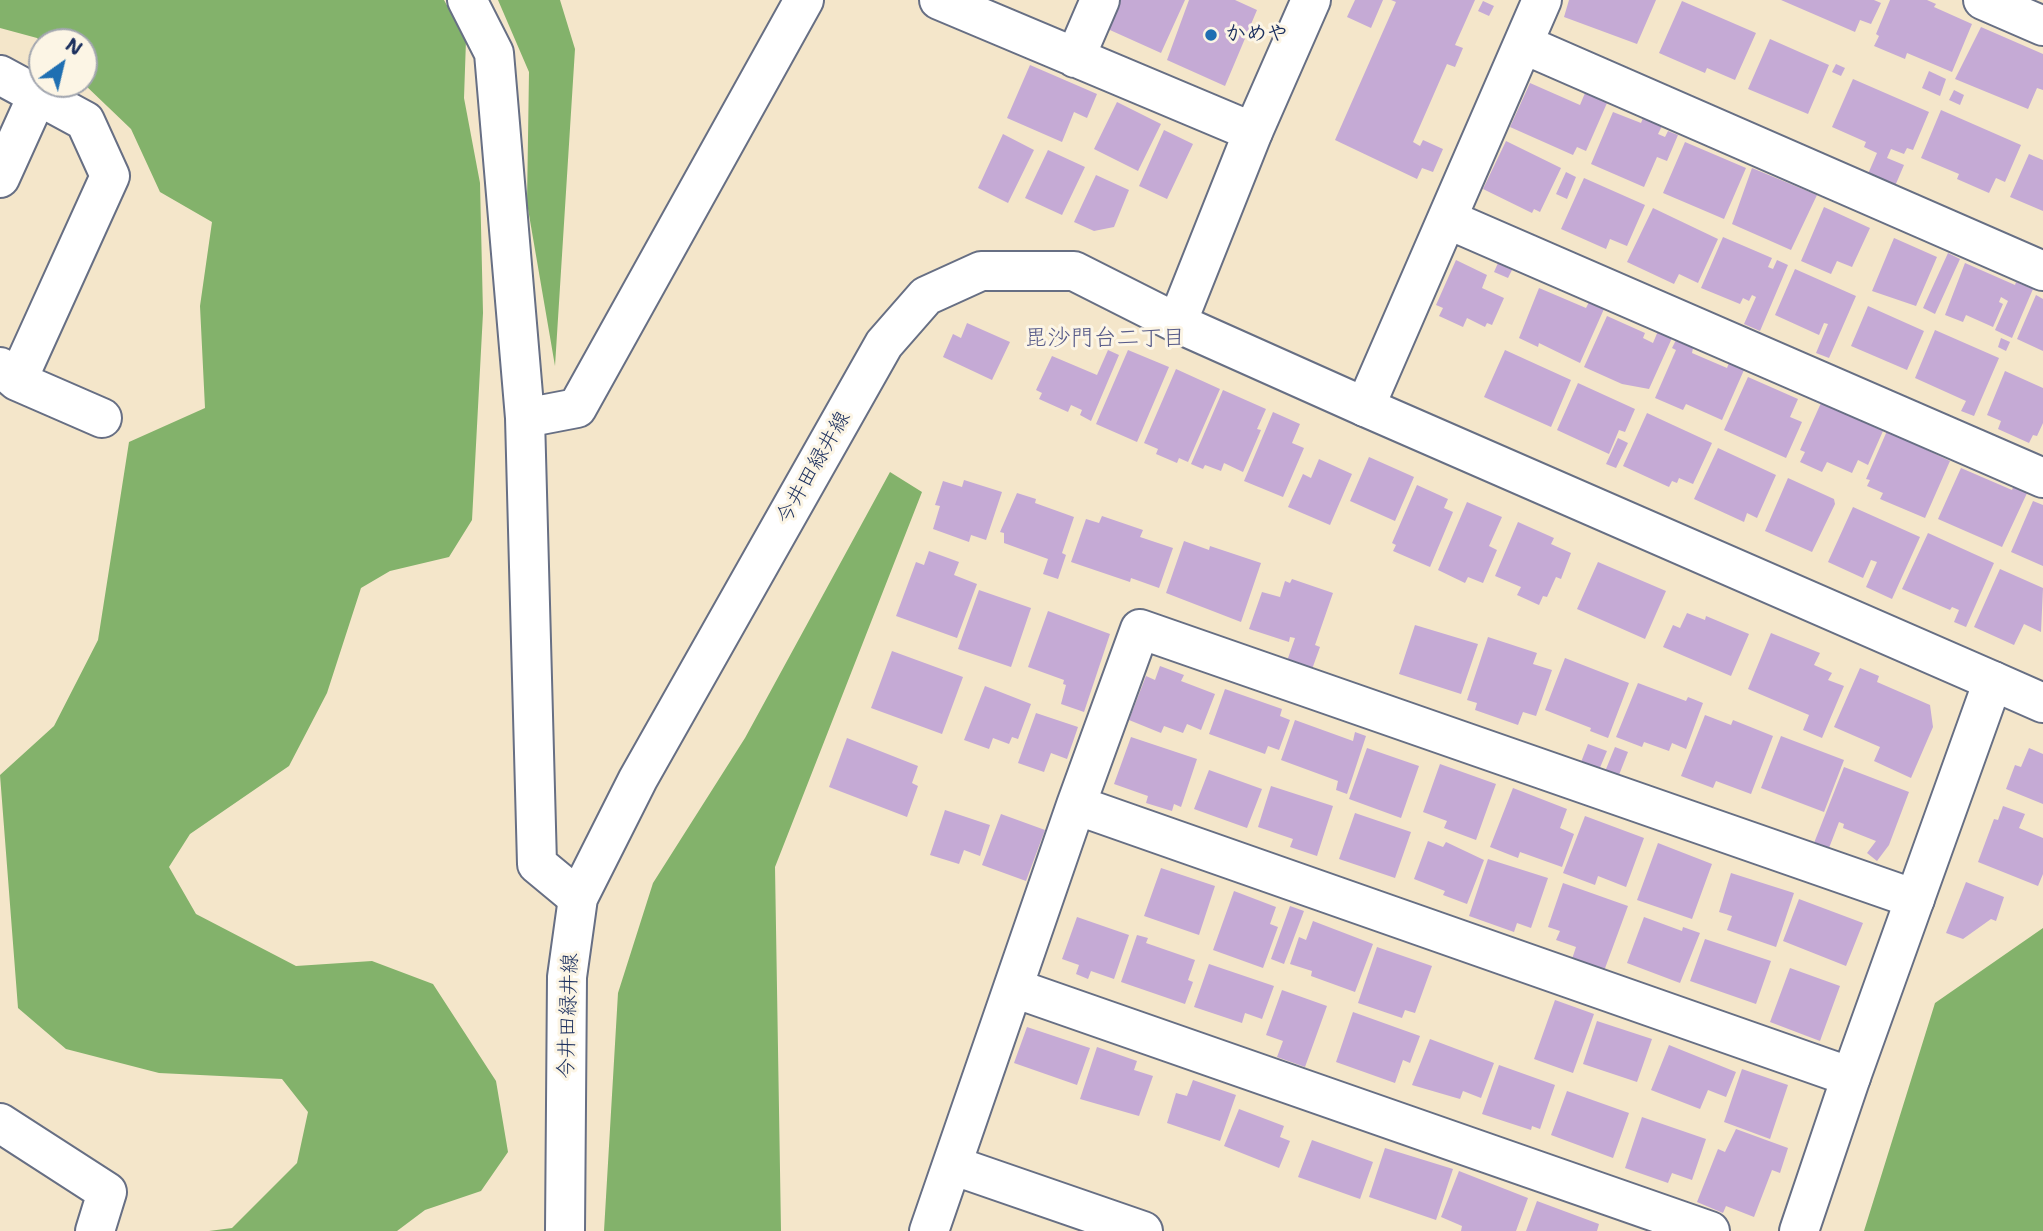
<!DOCTYPE html>
<meta charset="utf-8">
<style>
body{margin:0}
#map{position:relative;width:2043px;height:1231px;overflow:hidden;background:#f4e6ca;font-family:"Shantell Sans",sans-serif}
canvas{display:block}
.north{position:absolute;left:28px;top:28px;width:70px;height:70px;box-sizing:border-box;background:#fcf5e5;border:2px solid #a2a6af;border-radius:50%;rotate:34deg;font-size:19px;font-weight:700;line-height:28px;text-align:center;color:#1b2f5e}
.north::after{content:'';display:block;margin:auto;width:24px;height:32px;background:#1f6fb2;clip-path:polygon(50% 0,100% 100%,50% 72%,0 100%)}
</style>
<div id="map">
<canvas width="2043" height="1231"></canvas>
<div class="north">N</div>
</div>
<script>
const ctx = document.querySelector('canvas').getContext('2d');
ctx.lineJoin = 'round';
function paint(path, color) { ctx.fillStyle = color; ctx.fill(path, 'evenodd'); }
function strokePath(path, color, width, dash) { ctx.strokeStyle = color; ctx.lineWidth = width; ctx.lineCap = dash ? 'butt' : 'round'; ctx.setLineDash(dash || []); ctx.stroke(path); }
function write(font, color, halo, rows, align = 'center') {
  ctx.font = font + ' "Shantell Sans","Klee One",sans-serif'; ctx.lineWidth = 6; ctx.setLineDash([]); ctx.textBaseline = 'middle'; ctx.strokeStyle = halo; ctx.fillStyle = color; for (const [text, x, y, turn = 0] of rows) {
    ctx.save(); ctx.translate(x, y); ctx.rotate((+turn || 0) * Math.PI / 180); ctx.textAlign = isNaN(turn) ? turn : align; if (halo) ctx.strokeText(text, 0, 0); ctx.fillText(text, 0, 0); ctx.restore();
  }
}
const forest = new Path2D(`
 M0,0H444L466,40L464,98L480,183L483,313L472,520L449,557L390,571L361,588L327,693L289,766L190,834L169,867L196,914L296,966L372,961L433,984L496,1081L508,1152L481,1191L425,1210L397,1231H209L232,1228L297,1163L308,1112L282,1079L159,1073L66,1049L18,1008L0,775L54,726L98,640L129,442L205,408L200,306L212,222L160,192L131,129L84,84V42L42,43L37,38L0,28Z
 M498,0H560L575,49L555,366L527,203L529,72Z
 M890,472L922,492L775,867L781,1231H604L618,993L653,883L745,738Z
 M2043,928V1231H1864L1935,1003Z`);
const building = new Path2D(`
 M1113,0H1185L1161,53L1101,26Z
 M1189,0H1235L1257,10L1225,86L1167,60Z
 M1355,0H1383L1371,28L1347,17Z
 M1391,0H1475L1455,45L1463,48L1455,67L1447,64L1413,142L1420,146L1423,140L1443,149L1433,172L1422,168L1417,179L1335,140L1396,2Z
 M1569,0H1656L1637,44L1564,17Z
 M1781,0H1874L1881,3L1871,24L1860,20L1855,32Z
 M1890,0H1927L1936,4L1934,7L1972,24L1952,72L1907,53L1905,59L1874,46L1879,36L1876,34Z
 M1483,1L1494,6L1489,16L1478,11Z
 M1682,1L1756,33L1735,80L1707,68L1705,73L1659,53Z
 M1981,27L2043,54V90L2037,88L2028,109L1955,79Z
 M1770,39L1829,65L1808,114L1748,89Z
 M1836,64L1845,68L1841,76L1832,72Z
 M1030,65L1097,94L1087,118L1074,112L1062,142L1007,118Z
 M1929,71L1946,79L1940,96L1922,88Z
 M1853,79L1929,112L1913,150L1907,148L1904,154L1891,149L1887,158L1904,165L1895,186L1868,174L1877,153L1864,147L1866,142L1832,127Z
 M1530,83L1580,105L1585,93L1607,103L1586,151L1577,147L1573,155L1510,127Z
 M1954,90L1964,95L1960,105L1949,100Z
 M1117,102L1161,124L1138,171L1094,149Z
 M1941,110L2021,145L2005,182L1996,178L1989,193L1957,179L1959,174L1921,158Z
 M1613,112L1641,123L1643,118L1662,126L1658,134L1665,137L1668,131L1678,135L1667,161L1657,157L1644,187L1591,164Z
 M1164,130L1193,144L1167,199L1139,186Z
 M1003,134L1034,150L1008,203L978,188Z
 M1506,141L1561,168L1540,212L1534,209L1532,213L1483,189Z
 M1685,142L1746,168L1724,219L1663,193Z
 M1048,150L1085,167L1062,215L1025,198Z
 M2029,154L2043,160V211L2010,197Z
 M1752,168L1817,195L1791,250L1732,224Z
 M1566,172L1576,177L1567,199L1556,194Z
 M1096,175L1129,190L1114,227L1094,231L1074,222Z
 M1584,178L1645,205L1627,246L1610,239L1606,249L1561,229Z
 M1824,207L1870,228L1852,267L1837,261L1831,274L1801,261Z
 M1653,208L1718,239L1698,283L1679,274L1674,284L1627,262Z
 M1723,237L1772,258L1768,267L1773,269L1777,260L1788,265L1760,331L1744,324L1756,297L1752,295L1749,301L1743,298L1740,304L1701,288Z
 M1894,238L1937,257L1916,306L1872,291Z
 M1948,253L1960,259L1935,314L1923,308Z
 M1456,260L1487,275L1482,288L1504,298L1492,325L1487,323L1485,327L1467,318L1463,327L1439,316L1443,308L1436,305Z
 M1498,263L1512,270L1508,278L1494,272Z
 M1965,263L2015,285L2016,282L2033,289L2012,338L1995,330L2008,301L2001,297L1999,302L2003,304L1993,327L1966,315L1963,322L1945,315Z
 M1795,269L1856,296L1829,358L1816,353L1828,324L1824,323L1819,335L1775,315Z
 M1539,288L1586,308L1589,302L1604,309L1580,363L1539,343L1538,347L1519,338Z
 M2036,295L2043,299V351L2017,339Z
 M1868,306L1924,331L1907,370L1851,346Z
 M1607,316L1645,333L1643,338L1653,343L1658,331L1672,338L1649,389L1622,384L1584,367Z
 M967,323L1010,342L992,380L943,357L953,334L961,338Z
 M1935,330L1999,358L1974,416L1961,411L1966,401L1915,378Z
 M2001,338L2010,342L2006,351L1998,347Z
 M1676,340L1693,348L1692,353L1727,368L1729,363L1744,370L1722,420L1686,404L1683,410L1655,398L1676,350L1672,348Z
 M1108,350L1119,355L1091,421L1080,415L1082,410L1071,405L1068,412L1039,399L1042,393L1036,390L1052,356L1097,375Z
 M1128,350L1169,367L1137,442L1096,424Z
 M1505,350L1571,380L1551,427L1484,397Z
 M1176,369L1220,389L1188,462L1179,458L1177,463L1156,454L1158,449L1144,443Z
 M2005,371L2043,388V423L2037,436L2033,435L2029,443L1998,429L2001,421L1987,415Z
 M1748,377L1798,399L1790,417L1802,422L1786,458L1724,430Z
 M1578,383L1635,409L1625,432L1619,430L1609,454L1557,430Z
 M1223,390L1266,409L1257,429L1261,430L1243,472L1224,463L1221,471L1205,465L1203,469L1191,464Z
 M1821,403L1883,431L1868,465L1858,460L1852,473L1827,462L1822,472L1800,462L1805,452L1800,450Z
 M1273,412L1300,424L1292,443L1304,448L1283,497L1244,481Z
 M1647,413L1712,443L1693,484L1679,478L1677,483L1672,481L1669,487L1623,466Z
 M1887,431L1950,461L1925,518L1880,499L1883,493L1867,486L1870,480L1866,479Z
 M1618,438L1628,443L1616,468L1606,464Z
 M1718,448L1776,475L1757,518L1747,513L1744,522L1694,499Z
 M1369,457L1414,477L1395,521L1350,501Z
 M1319,459L1352,474L1330,525L1288,507L1303,474L1311,478Z
 M1961,468L2012,490L2014,485L2028,491L2002,547L1938,519Z
 M1788,478L1834,499L1835,504L1812,552L1765,531Z
 M964,480L1002,492L986,540L971,535L969,542L933,529L940,506L935,505L943,481L962,487Z
 M1417,485L1448,499L1444,508L1453,512L1430,567L1393,551L1396,545L1392,543Z
 M1017,493L1036,499L1035,503L1074,517L1062,553L1066,555L1058,579L1043,574L1048,559L1004,543V533L1000,532Z
 M2033,501L2043,505V566L2011,552Z
 M1467,502L1502,517L1489,546L1497,550L1483,583L1468,577L1465,583L1438,570Z
 M1853,507L1920,537L1892,599L1866,587L1877,562L1871,560L1863,578L1828,562Z
 M1102,516L1143,530L1140,537L1173,548L1159,588L1131,578L1130,582L1071,562L1086,519L1099,523Z
 M1518,522L1554,538L1551,544L1571,553L1561,579L1556,577L1547,597L1543,596L1539,605L1517,595L1521,587L1495,576Z
 M1928,533L1994,563L1966,627L1954,622L1959,610L1952,607L1950,610L1902,589Z
 M1184,541L1209,550L1210,546L1261,563L1241,622L1166,593Z
 M929,551L959,562L954,575L977,584L957,638L896,616L916,562L924,565Z
 M1598,562L1666,591L1645,639L1577,609Z
 M2000,569L2043,588L2041,632L2024,624L2014,645L1974,627Z
 M1292,579L1333,593L1315,645L1320,647L1311,672L1286,664L1295,638L1290,637L1289,642L1249,629L1262,592L1280,597L1285,581L1290,583Z
 M979,590L1031,608L1011,667L958,649Z
 M1048,611L1110,634L1084,712L1061,704L1066,685L1063,684L1064,680L1028,667Z
 M1687,613L1705,620L1706,616L1749,634L1731,676L1663,647L1673,625L1680,628Z
 M1415,625L1478,644L1461,694L1399,674Z
 M1771,633L1820,653L1814,665L1832,673L1828,680L1844,686L1822,738L1803,730L1809,715L1748,689Z
 M1488,637L1537,653L1533,664L1552,670L1536,716L1523,712L1518,725L1475,710L1477,703L1467,700Z
 M892,651L963,677L942,734L871,708Z
 M1565,658L1629,683L1608,738L1590,731L1591,728L1545,710Z
 M1160,666L1184,675L1181,681L1215,694L1201,730L1187,724L1183,733L1164,726L1161,733L1129,720L1146,676L1155,680Z
 M1860,668L1879,676L1877,682L1930,705L1933,727L1911,778L1874,761L1880,747L1834,727Z
 M1638,683L1686,701L1688,697L1703,703L1686,749L1672,743L1669,751L1644,742L1642,747L1616,737Z
 M985,686L1031,704L1018,739L1012,737L1009,744L993,738L989,749L964,740Z
 M1225,689L1282,709L1280,716L1290,720L1279,750L1268,746L1265,754L1209,734Z
 M1036,713L1078,727L1067,759L1051,753L1044,772L1018,763Z
 M1705,715L1731,725L1733,720L1773,736L1751,794L1716,781L1713,788L1681,776Z
 M1295,720L1353,741L1355,732L1366,736L1347,794L1336,790L1338,781L1281,760Z
 M1781,736L1844,760L1824,812L1761,788Z
 M1131,737L1197,759L1181,807L1174,804L1172,811L1146,803L1148,796L1114,784Z
 M847,738L918,766L912,783L918,786L907,817L829,787Z
 M1588,744L1607,751L1596,777L1578,770Z
 M1615,747L1628,752L1617,780L1604,774Z
 M1367,748L1419,766L1401,818L1349,799Z
 M2029,748L2043,754V804L2006,789L2015,765L2021,767Z
 M1440,764L1496,784L1476,840L1444,828L1447,821L1423,812Z
 M1844,767L1909,792L1889,845L1877,861L1867,853L1876,841L1843,828L1844,824L1839,822L1829,848L1814,843Z
 M1209,770L1262,789L1247,828L1194,809Z
 M1271,786L1333,806L1317,856L1290,847L1293,839L1258,827Z
 M1513,788L1567,809L1560,828L1574,834L1562,867L1520,852L1518,858L1490,847Z
 M2003,806L2025,814L2019,828L2043,838V874L2038,886L1978,862L1994,819L1998,820Z
 M945,810L990,825L980,856L964,850L959,864L930,855Z
 M1355,813L1411,832L1395,878L1339,859Z
 M1001,814L1045,830L1026,881L982,865Z
 M1585,816L1644,838L1626,887L1598,876L1595,885L1563,873Z
 M1428,841L1443,847L1446,842L1484,860L1467,904L1443,895L1445,891L1414,879Z
 M1658,843L1712,864L1692,919L1637,900Z
 M1488,859L1548,878L1531,928L1517,923L1514,932L1469,916Z
 M1161,868L1215,886L1199,935L1144,916Z
 M1731,873L1794,893L1776,947L1727,930L1732,916L1719,912Z
 M1966,882L2004,897L1996,921L1991,919L1963,939L1946,933Z
 M1563,883L1628,906L1604,971L1572,959L1576,947L1556,940L1560,931L1548,927Z
 M1234,891L1276,907L1270,924L1278,927L1263,968L1213,950Z
 M1799,899L1863,923L1846,966L1783,941Z
 M1290,906L1304,911L1284,964L1271,959Z
 M1077,917L1129,935L1114,979L1091,971L1088,979L1076,974L1079,965L1062,959Z
 M1644,917L1682,931L1683,927L1700,933L1680,983L1627,963Z
 M1313,921L1373,944L1355,992L1311,976L1312,971L1290,964L1299,937L1306,940Z
 M1137,935L1148,938L1146,943L1195,960L1188,980L1193,982L1185,1004L1121,982Z
 M1705,939L1771,961L1756,1004L1690,981Z
 M1377,947L1432,966L1415,1013L1405,1010L1402,1018L1358,1003Z
 M1209,964L1274,986L1262,1019L1245,1013L1242,1023L1194,1007Z
 M1790,968L1840,986L1820,1041L1770,1022Z
 M1282,990L1327,1006L1305,1067L1277,1057L1283,1041L1266,1035Z
 M1555,1000L1594,1014L1573,1073L1534,1059Z
 M1353,1012L1420,1036L1410,1063L1403,1060L1395,1083L1336,1062Z
 M1597,1021L1652,1039L1637,1082L1583,1064Z
 M1027,1027L1090,1048L1077,1085L1014,1063Z
 M1430,1039L1494,1063L1481,1098L1463,1091L1460,1099L1412,1085Z
 M1669,1045L1736,1072L1726,1097L1708,1090L1700,1109L1651,1090Z
 M1097,1047L1137,1061L1134,1070L1153,1076L1139,1116L1080,1099Z
 M1499,1065L1555,1085L1540,1129L1532,1126L1531,1130L1482,1114Z
 M1742,1069L1788,1085L1770,1139L1724,1122Z
 M1193,1080L1236,1095L1220,1141L1167,1123L1176,1093L1187,1096Z
 M1567,1091L1629,1113L1613,1158L1551,1135Z
 M1239,1109L1284,1126L1280,1137L1290,1141L1279,1168L1224,1146Z
 M1642,1117L1706,1139L1692,1180L1672,1173L1668,1183L1625,1168Z
 M1736,1129L1788,1148L1780,1173L1772,1170L1754,1217L1726,1206L1723,1213L1697,1202L1718,1149L1725,1152Z
 M1312,1140L1373,1162L1360,1199L1298,1177Z
 M1385,1148L1453,1169L1436,1220L1369,1197Z
 M1459,1171L1528,1198L1516,1231H1461L1462,1226L1441,1217Z
 M1537,1201L1599,1224L1597,1231H1526Z`);
const street = new Path2D(`
 M467,0L494,53L525,418L537,864L578,898
 M939,0L1253,132
 M1983,0L2043,26
 M1523,44L2043,271
 M1075,58L1100,0
 M0,75L85,121L110,176L17,381
 M0,178L38,94
 M1447,219L2043,478
 M0,367L17,381L102,418
 M1365,407L1542,0
 M525,418L577,408L804,0
 M1993,681L2043,703
 M1076,805L1851,1077
 M1014,988L1710,1231
 M0,1123L107,1192L95,1231
 M952,1165L1143,1231
 M929,1231L1076,805L1140,629L1915,899`);
const secondary = new Path2D(`
 M1177,323L1253,132L1311,0
 M565,1231L567,977L578,898L638,779L884,344L926,296L981,271H1074L1177,323L1365,407L1993,681L1851,1077L1799,1231`);
const markers = [
 [1211,35,7,"#1f6fb2"]
];
const poiNames = [
 ["かめや",1225,35]
];
const streetNames = [
 ["今井田緑井線",814,468,-60],
 ["今井田緑井線",569,1016,-88]
];
const neighbourhoodNames = [
 ["毘沙門台二丁目",1105,339]
];
paint(forest, '#83b26b');
paint(building, '#c5aad5');
strokePath(street, '#676f84', 42);
strokePath(secondary, '#676f84', 42);
strokePath(street, '#fff', 38);
strokePath(secondary, '#fff', 38);
for (const [x, y, r, color] of markers) { const dot = new Path2D(); dot.arc(x, y, r, 0, 2 * Math.PI); ctx.fillStyle = color; ctx.fill(dot); strokePath(dot, '#fcf5e5', 2.5); }
write('bold 21px', '#1b2f5e', '#fcf5e5', poiNames, 'left');
write('21px', '#1b2f5e', '#fcf5e5', streetNames);
write('23px', '#565a88', '#fcf5e5', neighbourhoodNames);
</script>
